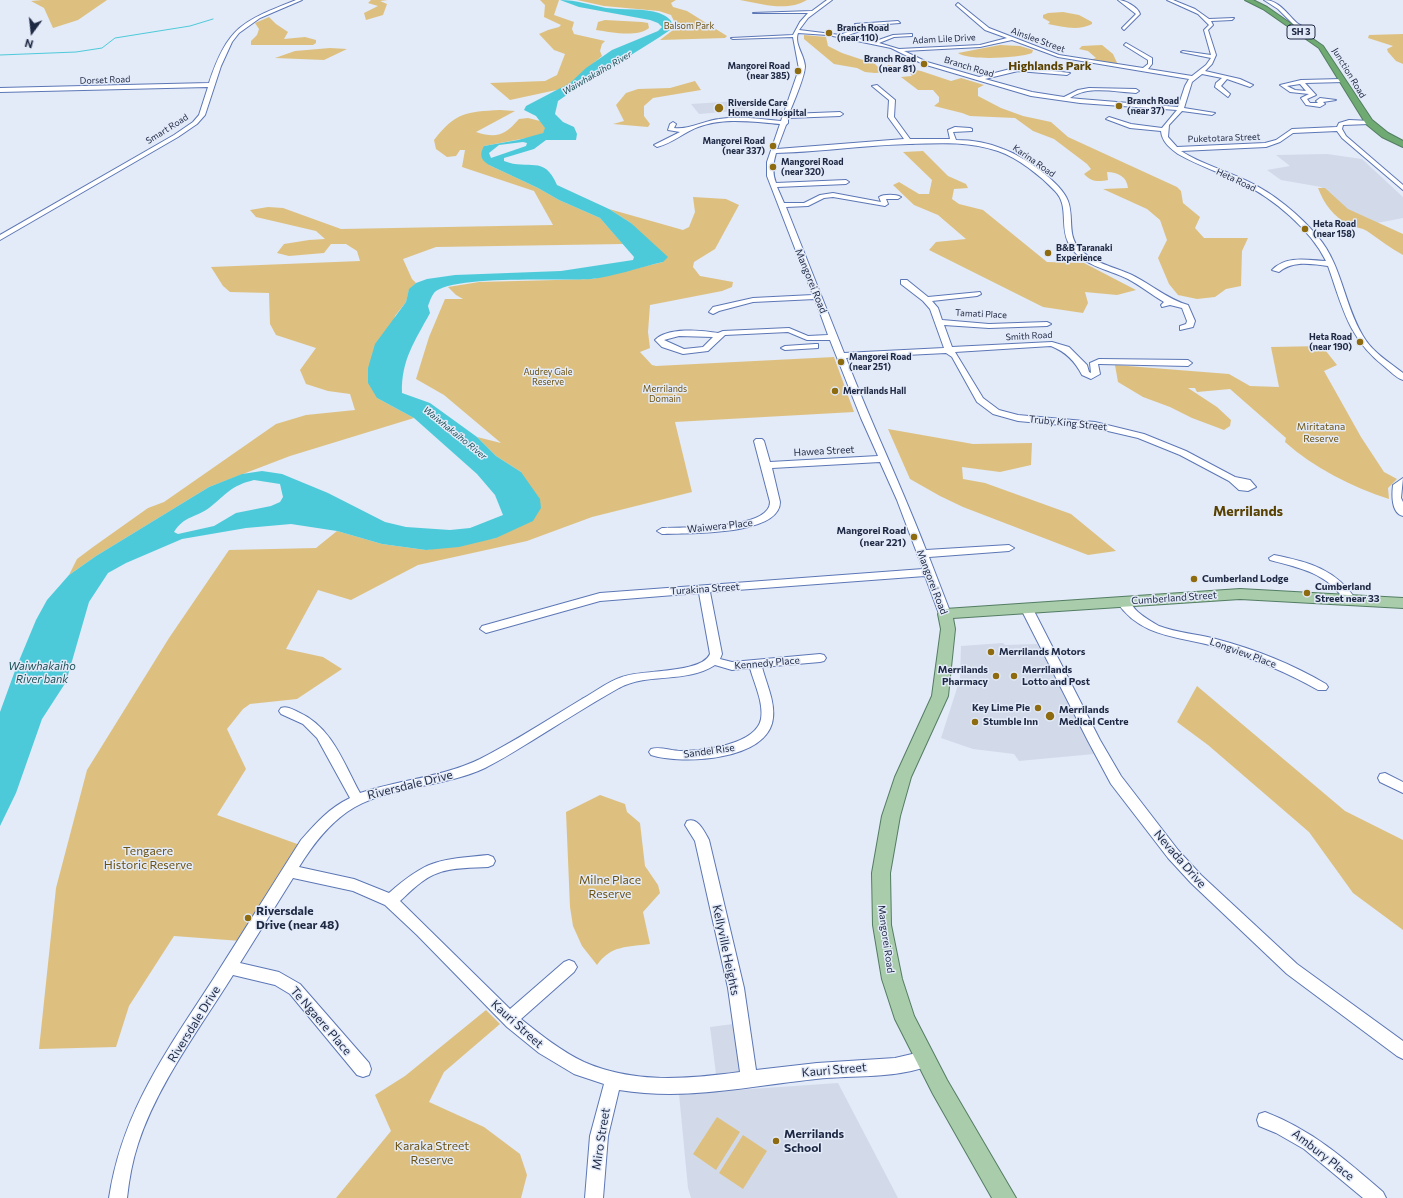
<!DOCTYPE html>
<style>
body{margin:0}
#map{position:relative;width:1403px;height:1198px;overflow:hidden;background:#e3eaf8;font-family:Commissioner,sans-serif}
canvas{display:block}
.north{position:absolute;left:12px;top:12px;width:40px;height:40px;-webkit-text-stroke:3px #e3eaf8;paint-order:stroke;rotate:195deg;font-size:11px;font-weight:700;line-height:16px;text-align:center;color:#1e2944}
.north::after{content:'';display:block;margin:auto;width:14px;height:18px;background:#1e2944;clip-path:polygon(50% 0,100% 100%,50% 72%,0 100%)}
</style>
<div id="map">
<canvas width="1403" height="1198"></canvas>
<div class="north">N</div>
</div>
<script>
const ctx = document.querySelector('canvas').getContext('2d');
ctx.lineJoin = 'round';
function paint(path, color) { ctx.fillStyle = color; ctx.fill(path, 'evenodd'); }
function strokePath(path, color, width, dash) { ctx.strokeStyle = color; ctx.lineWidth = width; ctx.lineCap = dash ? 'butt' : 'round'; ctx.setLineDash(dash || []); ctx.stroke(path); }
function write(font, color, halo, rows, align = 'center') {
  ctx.font = font + ' Commissioner,sans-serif'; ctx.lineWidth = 3; ctx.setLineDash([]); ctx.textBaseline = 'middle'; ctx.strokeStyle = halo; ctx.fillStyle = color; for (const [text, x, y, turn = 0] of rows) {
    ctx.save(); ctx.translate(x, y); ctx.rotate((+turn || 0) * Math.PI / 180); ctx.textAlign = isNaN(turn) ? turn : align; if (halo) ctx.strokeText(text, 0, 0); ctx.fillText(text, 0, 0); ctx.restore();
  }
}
const built = new Path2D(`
 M738,101L747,110L699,114L691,104Z
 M1327,154L1362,159L1403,197V218L1372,224L1340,206L1321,187L1281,180L1267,170L1290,166L1276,155Z
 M1003,643L1005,645L1037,644L1094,754L1019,761L1014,754L973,749L941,738L960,679L961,646Z
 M741,1023L748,1071L716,1074L710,1027Z
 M838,1083L898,1198H691L688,1188L679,1094Z`);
const green = new Path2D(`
 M42,0H107L78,20L53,28L44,8L31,1Z
 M371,0H388L380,1L387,4L383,15L366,20L364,13L378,6L368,3Z
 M540,0H559L554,15L574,22L572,29L574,34L605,41L602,44L600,51L602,56L570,83L561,89L510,100L490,83L545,81L557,75L565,54L554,50L539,34L548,30L559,27L561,25L544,17L545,5Z
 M577,0H676L671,3L673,7L687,11L727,36L725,38L660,40L677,27L671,15L659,11L604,6Z
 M740,0H807C787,12 762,4 740,0Z
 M1063,12L1079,15L1092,22V24C1079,31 1062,27 1048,24L1050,22L1043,18V15L1048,13Z
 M269,17L276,24L288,32L284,39L305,37L316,40V43L313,45H251V41L257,35L259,29L255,23Z
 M605,20L642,22L648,23L649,28C636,38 611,32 596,30L598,22Z
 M1403,34V64L1396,61L1388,52L1387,49L1393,46L1368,38L1369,35Z
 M804,35L826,37L828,46L842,53L875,64L879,68L900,71L875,73L865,72L857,68L834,64L804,39Z
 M1000,45L1020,46L1033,50L1032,53C1020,58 968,61 958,53Z
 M1102,45L1113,54L1118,65L1090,60L1096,58L1088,51L1079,49L1082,46Z
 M330,48L347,49L324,60L275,58L295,51Z
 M888,65L921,71L951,81L961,78L984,85L978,88V96L1001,108L1023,116L1051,122L1068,137L1177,187L1181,191L1183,203L1200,217L1195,228L1204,238H1248L1242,251L1241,286L1226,289L1215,297L1197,299L1178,295L1169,284L1158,258L1167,240L1160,220L1147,209L1103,189L1128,188C1127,177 1118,172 1107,172L1108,180C1098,182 1091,182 1084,174L1091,169L1087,164L1054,139L1033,131L1015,118L970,116L962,113L934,106L939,102V97L933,90H918L901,77L912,76L908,70L887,67Z
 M695,81L701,90L653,98L644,106V116L650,124L648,127L613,124L624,121L616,105L626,93L638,89L670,88Z
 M500,110L515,111L476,132C497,139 505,135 519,119L528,118L540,121L546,128L543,133L537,136L484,146L489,165L538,188L559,200L600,218L623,244L436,247L403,259L412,279L416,283L409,290L406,302L395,316L377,398L414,418L290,456L209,487L96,556L69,575L77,559L93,547L148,508L164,502L276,424L306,415L355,410L350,394L328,391L306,384L300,370L316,348L276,335L270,324L269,293L230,292L223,286L211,267L360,261L357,251L346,244H331L324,253L289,256L277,253L284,244L309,240L325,239L316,231L256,217L250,210L268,207L283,208L341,229L553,225L534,191L462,167L465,150H460L456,156L447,157L436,149L434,140C456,112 466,112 500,110Z
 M923,151L948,176L966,184L968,188L954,189L952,199L959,204L983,210L1047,262L1084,263L1136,290L1117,295L1085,292L1088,303L1083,313L1043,307L929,250L936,242L966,239L938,215L914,205L893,185L899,182L919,194H929L932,180L903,152Z
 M1318,188H1325L1348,209L1403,234V255C1390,248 1379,239 1367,231C1362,228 1355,227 1349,225C1334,217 1324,204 1318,188Z
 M693,197L726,199L739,205L715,249L694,262L693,267L700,276L733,282L732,287L722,291L650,305L648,332L650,348L640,352L652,365L656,366L834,357L854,412L675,422L692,492L592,517L527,541L418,565L351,600L318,590L286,649L323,657L342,669L297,699L250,704L243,709L227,729L246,769L217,815L300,845L241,941L174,936L129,1006L116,1047L39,1049L56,888L87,770L169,638L229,550L316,548L337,531L382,544L426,550L496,538L521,472L496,456L477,437L501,443L444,395L416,379L429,337L445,299H463L456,295L448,287L479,282L593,279L663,262L631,223L609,209L683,230L689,227L695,212Z
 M1322,346L1337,365L1324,371L1361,437L1384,472L1397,479L1388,488L1389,499C1352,487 1314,468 1285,442L1286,438L1230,389L1197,392L1195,388H1188L1217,407L1231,420L1230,426L1224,430L1192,418L1170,407L1143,397L1118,382L1115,365L1229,374L1250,386L1279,387L1271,347Z
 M888,429L973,444L1032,443L1031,465L1000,472L962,467L963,479L985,483L1071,514L1116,551L1088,555L963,507L940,496L910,479Z
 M1197,686L1345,811L1403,840V930L1353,893L1309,832L1208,745L1177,722Z
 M600,795L625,804L627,812L640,823L645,866L658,885L660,893L643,912L650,944C628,947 611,945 597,965L582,946L573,926L570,907L566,812Z
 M486,1010L500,1024L444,1072L429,1102L484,1127L520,1154L527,1175L521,1198H336L391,1131L375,1095L405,1076Z
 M717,1117L740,1132L716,1170L693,1154Z
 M743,1135L767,1151L743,1189L719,1173Z`);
const water = new Path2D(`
 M560,0C576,0 591,5 606,8C622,10 645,8 659,13C667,16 673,20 673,28C636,54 595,74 558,101L555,114L563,122L574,127L577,134L576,140H546L534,149L504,158V161C529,171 544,154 557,185L609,209L631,223L668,257L663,262C641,267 612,277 591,279C560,281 459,275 436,291C432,294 430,301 428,306L430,313C415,341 401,360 402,393L430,403L477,437L496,456L521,472L540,499L541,508L533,521L496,538L459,547L426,550L382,544L337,531L291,524L246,528L182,539L126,563L108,573L89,602L66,682L42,719L16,793L0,826V712L16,668L36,620L47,600L69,575L96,556L209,487L242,474L262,471L282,474L328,493L385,522L406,527L450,530L470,528L503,515L495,495L477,474L414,418L377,398L368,383V368L375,344L406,302L409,289L416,283L427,279L455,275L561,271L633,260L634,257L600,218L559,200L538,188L489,165C481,160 479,155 484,146L518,140L543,133L545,128L536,116L524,110L526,106L570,83L586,68L612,50L658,31L662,27L658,23L650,20L579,7ZM523,142L527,143L526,146L491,158L489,153L499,145ZM254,480L280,484L283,497L280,502L271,506L236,513L214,526L178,534L174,532C184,516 195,518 209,508C227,494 230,486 254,480Z`);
const stream = new Path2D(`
 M0,55L76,52L102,48L115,38L190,26L213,19`);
const minor = new Path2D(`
 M296,0H302L260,18L239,33L232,42L221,66L205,115L197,124L178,137L0,240V235L174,135L193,122L199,115L208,87L0,92V88L209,83C228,26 243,21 296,0Z
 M827,0H832L808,18L799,30L840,35L857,28L855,24L898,21L900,23L860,26L862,30L846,36L873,42L893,35L912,34V36L894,37L879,43L899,49L980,45L1007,38L985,30L956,5L958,3L989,28L1059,55L1143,68L1148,64V60L1124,45L1126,43L1152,58V64L1148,69L1192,76L1206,65L1211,58L1181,52L1183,51L1211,55L1204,30L1209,25L1198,14L1167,0H1173L1195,9L1209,19L1234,18L1232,20L1211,21L1213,25L1208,30L1216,55L1212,64L1205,71L1240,79L1253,85L1250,87L1227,79L1221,86L1230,94L1228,97L1215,87L1216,83L1222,78L1202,74L1192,82L1184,108L1215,113L1212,115L1182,111L1169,125L1168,137L1177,147L1265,143L1276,140L1292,129L1337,127L1339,123L1349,120L1371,121L1369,124L1343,125L1342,129L1346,136L1403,185V190L1342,138L1337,131L1293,133L1280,142L1266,147L1181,151C1201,164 1225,170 1247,181C1273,193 1300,215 1318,237C1342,265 1344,305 1363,336C1372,352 1389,362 1403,373V380C1396,378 1390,371 1385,367C1348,338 1343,308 1328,266C1311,264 1293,260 1279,272L1272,270C1286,255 1308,260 1326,261C1311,230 1273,198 1242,183C1221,173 1199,166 1178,154C1170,148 1162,142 1161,131L1130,128L1106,119L1109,117L1131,124L1162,128L1177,110L1080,103L1031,96L923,64L891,48L828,35L798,33C794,44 804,54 805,66C805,77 793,103 789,114L840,112L843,114L840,116L788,118V123L786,125L777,149L904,139L888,117L889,100L872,86L877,85L895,100L894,117L910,139H950L948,130L955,127L970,128L972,129V131L953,132L956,140C972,140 989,143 1003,149C1023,156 1061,182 1068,201C1074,217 1067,235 1079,248C1092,263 1115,267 1132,275C1152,285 1167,299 1188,305L1195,321L1193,327L1180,330V326L1186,324L1187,321L1182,308L1170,305L1162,307L1161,305L1164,302C1152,295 1141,286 1128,279C1108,269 1078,265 1068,242C1060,225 1069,205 1055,191C1040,175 1018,158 998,151C968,141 939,143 909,144C865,145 820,152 776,153C773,163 772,173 776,183L846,180L849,182L846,184L777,187L784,203H804L820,195L833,193L881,202L879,197C884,194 896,194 901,197L898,199H886L888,204L885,206L833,197L824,198L808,206L786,207L844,353L944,348L930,309L923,301L901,284V280H907L928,297L980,292L981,294L977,296L932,301L938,308L942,320L989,324L1047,322L1051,324L1047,326L989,328L944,325L952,347L1052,342L1069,347L1087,365L1089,372L1091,373L1090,363L1099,359L1188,360L1192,363L1188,366L1100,364H1098L1100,374L1091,379L1082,375C1075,361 1066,352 1051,346L955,352L983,398L999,410L1018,415L1095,422L1144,434L1186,451L1235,477L1250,480L1256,487L1248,491L1239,490L1229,481L1180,455L1138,438L1095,428L1018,421L993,414L977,402L952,357L946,353L846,358C871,423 901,485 926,550L1009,545L1014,548L1009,551L929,557L951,614L949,617H941L939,614L925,576L710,592L722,654L720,659L732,662L820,654L824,655L826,658L824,661L820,662L762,667C766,683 775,701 773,718C769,761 681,765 651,755L649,752L651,749C660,746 671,751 681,751C702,751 756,745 761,719C764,703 754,683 750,668L732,670L715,665C686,684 649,672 619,688C587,706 556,726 525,745C512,753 499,761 485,768C443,788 384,786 347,812C326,827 312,846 299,867L354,879L389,893C428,859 438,860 488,855L493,857L495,861L493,865L488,867C472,868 453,867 438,873C423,878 411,891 400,901L510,1009L564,962L569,960L574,962L577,967L574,972L521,1019C541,1035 561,1051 584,1062C634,1084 688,1079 740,1072L728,988L695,841L685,825L687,821C698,817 704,831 709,840L744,988L756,1070L817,1063L895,1058L925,1051L931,1053L933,1059L931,1065C895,1079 854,1075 816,1079C748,1086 688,1101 619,1090L608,1136L603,1198H585L590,1136L604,1084L574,1074L539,1053L507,1027L417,935L385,905L353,891L293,878L240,963L279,972L300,984L369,1063L371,1069L369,1075L363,1077L357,1075L290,994L275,985L233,975C200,1028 157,1085 138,1144C132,1162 129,1180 127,1198H109C122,1112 166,1052 212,981C242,934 271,887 301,840C316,823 329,808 350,798L317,738L303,724L281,714L279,711L281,708C287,706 292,709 298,712C332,727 343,762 360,793C399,780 443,777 480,759C515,741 549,719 582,699C595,692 607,682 622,677C643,669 701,674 710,654L699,593L600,601L486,633L480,629L482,626L600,593L923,569L897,500L880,462L772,468L780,502C780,536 686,533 662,534L657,531L662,528C683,527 770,530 770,502L754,441L756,439H762L764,441L770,462L878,456L861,418L830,340H807L788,332L725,335L708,351L683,354L662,347L655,340C667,327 702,330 718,333L723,331L789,328L808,336L828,335L815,299L753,302L719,311L713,314L709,312L713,307L753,298L813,295L767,176V162L780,124C754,122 724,117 698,127C684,132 673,143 657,147L654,145L680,132L668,130L670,124L673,122L676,124L674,128C689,130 703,121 719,119C739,116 761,119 781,121L799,69L793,37L733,39L731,38L793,35L800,22L808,13H753L812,11ZM1012,40L1058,57L1189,79L1185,86L1178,107L1080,99L1070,98C1088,85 1115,92 1136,93L1139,91L1136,89L1089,88L1078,90L1064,97L1032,92L985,79L1018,71L1067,75L1070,73L1018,67L979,77L927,62L904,51L980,47ZM679,336L713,337L703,347L684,349L664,340Z
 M1118,0C1125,0 1138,7 1140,14L1124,30L1122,28L1136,14Z
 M1264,0C1279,0 1287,14 1297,23C1302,27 1309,28 1314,32L1300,34V32L1306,31L1295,26L1278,9Z
 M1342,79L1344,82L1305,83L1316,95L1307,99L1310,103H1318L1316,101L1320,98L1336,100L1323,102L1325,104L1320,107L1306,105L1301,98L1309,94L1290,92L1280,85L1301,80ZM1300,84L1306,91L1295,90L1287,86Z
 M815,344H818V348L785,350L781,348L785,346Z
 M1403,478L1401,498L1403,502V516C1391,513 1392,494 1393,485Z
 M1274,555C1309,562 1336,569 1357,601L1355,604H1347C1328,573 1303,569 1270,560L1269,558Z
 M1123,598C1130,600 1133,608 1138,612C1145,618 1152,622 1159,626C1177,633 1197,634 1216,639C1254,649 1292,664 1326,684L1328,687L1326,690H1318C1287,672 1254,659 1220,648C1183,636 1141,639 1117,602Z
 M1027,605L1033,609L1100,740L1121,776L1178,850L1201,875L1297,964L1403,1041V1059L1397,1056L1287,974L1191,883L1168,858L1111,784L1088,741L1021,609Z
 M1385,773L1403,782V793L1380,782L1378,778L1380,774Z
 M1265,1112C1312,1130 1345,1159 1383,1192L1386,1198H1363L1304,1149L1276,1133L1259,1126L1257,1120L1259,1114Z`);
const major = new Path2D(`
 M1240,589L1403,598V608L1240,599L953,618L955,629L948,696L911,777L900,816L890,873L891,925L902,979L914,1016L947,1080L1016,1198H992L933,1094L895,1019L882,979L873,925L872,873L882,816L895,777L932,696L941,629L938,614L940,611L945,609Z`);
const highway = new Path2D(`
 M1245,0H1253L1267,7L1323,46L1372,120L1388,133L1403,141V147L1382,137L1366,124L1319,48L1263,9Z`);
const markers = [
 [829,33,4,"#8d6b0e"],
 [924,64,4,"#8d6b0e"],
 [798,71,4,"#8d6b0e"],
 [1119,106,4,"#8d6b0e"],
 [719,108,5,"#8d6b0e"],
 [773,146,4,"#8d6b0e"],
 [773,167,4,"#8d6b0e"],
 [1305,229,4,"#8d6b0e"],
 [1048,253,4,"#8d6b0e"],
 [1360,342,4,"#8d6b0e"],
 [841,362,4,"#8d6b0e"],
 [835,391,4,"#8d6b0e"],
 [914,537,4,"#8d6b0e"],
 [1194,579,4,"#8d6b0e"],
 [1307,593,4,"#8d6b0e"],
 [991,652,4,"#8d6b0e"],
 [996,676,4,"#8d6b0e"],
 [1014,676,4,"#8d6b0e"],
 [1038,708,4,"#8d6b0e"],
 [1050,716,5,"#8d6b0e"],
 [975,722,4,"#8d6b0e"],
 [248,918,4,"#8d6b0e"],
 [776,1141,4,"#8d6b0e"]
];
const farParknames = [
 ["Balsom Park",689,26],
 ["Audrey Gale",548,372],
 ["Reserve",548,382],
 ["Merrilands",665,389],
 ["Domain",665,399]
];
const farPoinames = [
 ["Branch Road",837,28],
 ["(near 110)",837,38],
 ["Branch Road",916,59,"right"],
 ["(near 81)",916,69,"right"],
 ["Mangorei Road",790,66,"right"],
 ["(near 385)",790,76,"right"],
 ["Branch Road",1127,101],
 ["(near 37)",1127,111],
 ["Riverside Care",728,103],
 ["Home and Hospital",728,113],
 ["Mangorei Road",765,141,"right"],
 ["(near 337)",765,151,"right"],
 ["Mangorei Road",781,162],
 ["(near 320)",781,172],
 ["Heta Road",1313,224],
 ["(near 158)",1313,234],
 ["B&B Taranaki",1056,248],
 ["Experience",1056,258],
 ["Heta Road",1352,337,"right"],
 ["(near 190)",1352,347,"right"],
 ["Mangorei Road",849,357],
 ["(near 251)",849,367],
 ["Merrilands Hall",843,391]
];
const shields = [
 [1301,32,28]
];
const shieldNames = [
 ["SH 3",1301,32]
];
const farStreetnames = [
 ["Adam Lile Drive",944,39,-3],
 ["Ainslee Street",1038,40,20],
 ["Branch Road",969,67,17],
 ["Junction Road",1349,73,59],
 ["Dorset Road",105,80,-2],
 ["Smart Road",167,129,-32],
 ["Puketotara Street",1224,138,-2],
 ["Karina Road",1034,161,35],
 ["Heta Road",1236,180,25],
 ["Tamati Place",981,314,3],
 ["Smith Road",1029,336,-3]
];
const farWaternames = [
 ["Waiwhakaiho River",597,73,-30],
 ["Waiwhakaiho River",455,433,39]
];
const streetNames = [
 ["Mangorei Road",811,281,68],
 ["Truby King Street",1068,423,6],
 ["Hawea Street",824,451,-3],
 ["Waiwera Place",720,526,-6],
 ["Mangorei Road",932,582,69],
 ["Turakina Street",705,589,-4],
 ["Cumberland Street",1174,598,-4],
 ["Longview Place",1243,653,20],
 ["Kennedy Place",767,663,-5],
 ["Sandel Rise",709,751,-8],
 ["Mangorei Road",886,939,82]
];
const parkNames = [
 ["Miritatana",1321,427],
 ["Reserve",1321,439]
];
const poiNames = [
 ["Mangorei Road",906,531,"right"],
 ["(near 221)",906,543,"right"],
 ["Cumberland Lodge",1202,579],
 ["Cumberland",1315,587],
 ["Street near 33",1315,599],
 ["Merrilands Motors",999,652],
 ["Merrilands",988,670,"right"],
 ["Pharmacy",988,682,"right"],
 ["Merrilands",1022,670],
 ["Lotto and Post",1022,682],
 ["Key Lime Pie",1030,708,"right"],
 ["Merrilands",1059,710],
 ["Medical Centre",1059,722],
 ["Stumble Inn",983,722]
];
const waterNames = [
 ["Waiwhakaiho",42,666],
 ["River bank",42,679]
];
const farDistrictnames = [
 ["Highlands Park",1050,66]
];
const nearStreetnames = [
 ["Riversdale Drive",410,785,-14],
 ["Nevada Drive",1180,859,49],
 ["Kellyville Heights",726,950,78],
 ["Te Ngaere Place",321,1021,49],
 ["Riversdale Drive",194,1024,-58],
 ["Kauri Street",517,1024,42],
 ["Kauri Street",834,1070,-5],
 ["Miro Street",601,1139,-81],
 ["Ambury Place",1323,1155,38]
];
const nearParknames = [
 ["Tengaere",148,851],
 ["Historic Reserve",148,865],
 ["Milne Place",610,880],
 ["Reserve",610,894],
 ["Karaka Street",432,1146],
 ["Reserve",432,1160]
];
const nearPoinames = [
 ["Riversdale",256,911],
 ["Drive (near 48)",256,925],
 ["Merrilands",784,1134],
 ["School",784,1148]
];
const districtNames = [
 ["Merrilands",1248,511]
];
paint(built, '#d2daea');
paint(green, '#ddc07f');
paint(water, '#4dcad9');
strokePath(stream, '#4dcad9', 1);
strokePath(minor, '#5c77b6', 2);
strokePath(major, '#537d63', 2);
strokePath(highway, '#537d63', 2);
paint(minor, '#fff');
paint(major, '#a9ccab');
paint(highway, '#6faa73');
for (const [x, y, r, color] of markers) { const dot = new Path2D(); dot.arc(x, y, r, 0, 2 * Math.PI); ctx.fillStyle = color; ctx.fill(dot); strokePath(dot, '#e3eaf8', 1.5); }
write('9px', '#6b5212', '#e3eaf8', farParknames);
write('bold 9px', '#1e2944', '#e3eaf8', farPoinames, 'left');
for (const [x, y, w] of shields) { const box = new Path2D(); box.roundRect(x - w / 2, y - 7, w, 14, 3); ctx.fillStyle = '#e3eaf8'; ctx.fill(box); strokePath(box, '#1e2944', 1); }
write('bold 9px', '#1e2944', null, shieldNames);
write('9px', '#1e2944', '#e3eaf8', farStreetnames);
write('italic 9px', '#1a5056', '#e3eaf8', farWaternames);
write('10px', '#1e2944', '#e3eaf8', streetNames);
write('10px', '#6b5212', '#e3eaf8', parkNames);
write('bold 10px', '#1e2944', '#e3eaf8', poiNames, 'left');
write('italic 11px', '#1a5056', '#e3eaf8', waterNames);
write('bold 12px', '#594201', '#e3eaf8', farDistrictnames);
write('12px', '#1e2944', '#e3eaf8', nearStreetnames);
write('12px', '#6b5212', '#e3eaf8', nearParknames);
write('bold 12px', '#1e2944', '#e3eaf8', nearPoinames, 'left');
write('bold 14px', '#594201', '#e3eaf8', districtNames);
</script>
